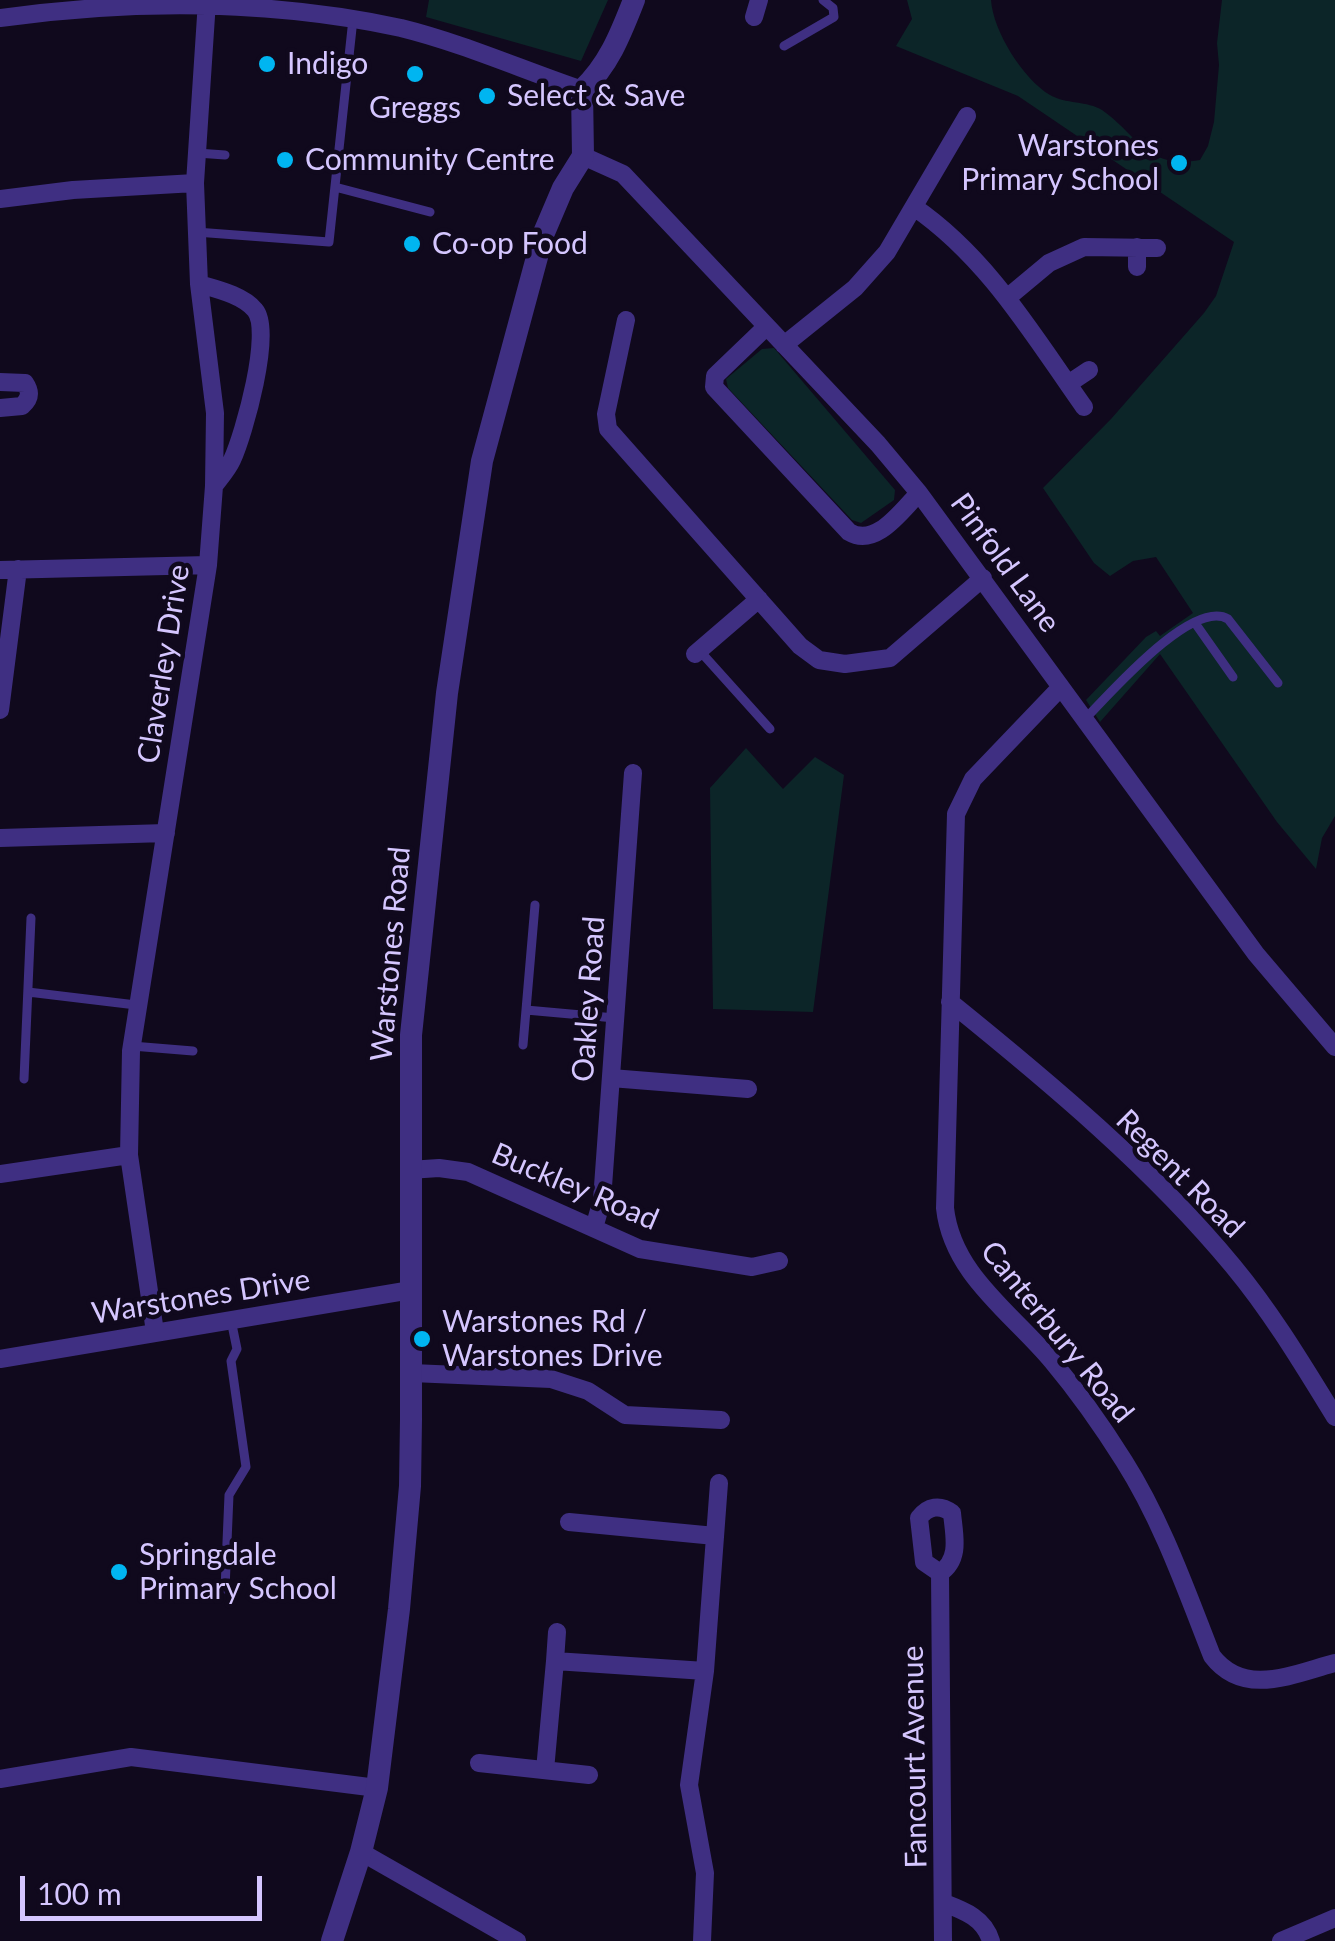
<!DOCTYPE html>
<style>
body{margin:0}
#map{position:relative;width:1335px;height:1941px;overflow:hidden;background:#10091d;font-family:Lato,sans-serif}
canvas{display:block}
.scale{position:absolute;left:20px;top:1876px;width:242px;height:45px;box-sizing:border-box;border:5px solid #d5c6ff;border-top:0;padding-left:12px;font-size:30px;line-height:35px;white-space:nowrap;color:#d5c6ff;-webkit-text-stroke:8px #10091d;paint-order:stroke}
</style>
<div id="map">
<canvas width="1335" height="1941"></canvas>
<div class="scale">100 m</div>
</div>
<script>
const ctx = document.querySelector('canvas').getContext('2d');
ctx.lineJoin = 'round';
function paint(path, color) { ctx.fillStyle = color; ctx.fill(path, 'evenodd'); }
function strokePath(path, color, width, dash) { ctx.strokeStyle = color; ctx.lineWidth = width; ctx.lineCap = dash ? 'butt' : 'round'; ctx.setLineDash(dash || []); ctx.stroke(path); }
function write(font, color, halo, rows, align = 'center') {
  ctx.font = font + ' Lato,sans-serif'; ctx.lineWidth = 9; ctx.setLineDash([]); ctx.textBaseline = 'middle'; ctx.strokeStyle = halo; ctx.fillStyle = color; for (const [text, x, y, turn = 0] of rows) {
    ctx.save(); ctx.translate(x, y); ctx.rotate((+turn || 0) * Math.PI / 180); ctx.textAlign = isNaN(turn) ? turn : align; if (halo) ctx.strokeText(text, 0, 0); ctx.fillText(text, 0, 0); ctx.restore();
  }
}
const green = new Path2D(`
 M429,0H608L581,61L426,17Z
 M907,0H991C993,31 1023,79 1050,95C1065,104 1088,101 1102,110C1138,135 1146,170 1200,160L1208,146L1214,122L1219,65L1217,43L1222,0H1335V816L1322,838L1316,869L1277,822L1160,654L1100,722L1086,700L1146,637L1156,631L1160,636L1193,613L1156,557L1133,561L1110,576L1094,563L1043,488L1111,419L1204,313L1216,296L1234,242L1018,96L896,46L912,19Z
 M774,348L895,490L894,500L861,523L852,520L728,388L726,379L762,349Z
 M746,748L783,789L815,757L844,775L813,1012L713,1009L710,788Z`);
const service = new Path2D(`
 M784,46L834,17L833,8L823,0
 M197,153L225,155
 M335,187L430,212
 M196,232L329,242L353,19
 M1195,623L1233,677
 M699,650L770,729
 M1084,720C1108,696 1192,598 1228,619L1278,683
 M28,992L136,1005
 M526,1010L615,1018
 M523,1045L535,905
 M132,1046L193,1051
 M24,1079L31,918
 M225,1589L229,1495L246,1467L231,1361L237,1349L231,1320`);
const minor = new Path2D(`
 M754,17L759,0
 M0,18C132,0 271,0 401,28C462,43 523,70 582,90
 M583,156L623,174L878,444L919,493L1256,954L1335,1047
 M0,199L73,190L195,183
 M914,207C988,258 1033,335 1084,407
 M1137,247V267
 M199,284C216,289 243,295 255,310C273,331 244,434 232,460C228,469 220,478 214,486
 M1007,298L1049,263L1084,247L1157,248
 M626,320L606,414L608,429L800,646L819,660L845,664L890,658L983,578
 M766,327L715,376L714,387L849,532C876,548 901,511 919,493
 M784,345L855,288L887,252L967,116
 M0,382L25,383C31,392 30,399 22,406L0,408
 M1068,384L1089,370
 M0,570L208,565
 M695,654L759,599
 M1061,687L973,779L956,814L945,1208C952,1274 1012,1313 1052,1361C1078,1392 1102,1426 1124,1461C1162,1521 1186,1590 1212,1656C1244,1698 1293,1674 1335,1663
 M0,710L18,569
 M0,838L166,833
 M950,1002C1049,1082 1152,1168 1233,1266C1272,1313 1303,1365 1335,1417
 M611,1078L748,1089
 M409,1170L439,1168L468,1172L640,1249L752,1267L779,1261
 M0,1174L129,1155
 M594,1228L602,1200L633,773
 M155,1332L129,1155L131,1051L208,565L214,486L215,413L199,284L195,183L207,1
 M0,1359L411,1290
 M412,1373L551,1379L588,1391L625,1415L721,1420
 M569,1522L715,1536
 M940,1573L924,1562L919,1518C928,1506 940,1504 952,1513C954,1535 961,1559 940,1573L943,1941
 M555,1661L557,1632
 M479,1763L589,1775
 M545,1770L555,1661L705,1671
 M0,1779L131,1757L377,1788
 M361,1852L517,1941
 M944,1903C965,1911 984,1918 991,1941
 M702,1941L705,1873L689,1785L705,1671L719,1483
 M1281,1941L1335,1918`);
const tertiary = new Path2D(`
 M332,1941L361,1852L377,1788L399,1609L410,1486L411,1419V1035L447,693L482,461L543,235L563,188L583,156L582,90C609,65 621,33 634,0`);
const markers = [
 [267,64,10,"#00b5f1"],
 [415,74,10,"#00b5f1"],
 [487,96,10,"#00b5f1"],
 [285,160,10,"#00b5f1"],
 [1179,163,10,"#00b5f1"],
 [412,244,10,"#00b5f1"],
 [422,1339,10,"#00b5f1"],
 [119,1572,10,"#00b5f1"]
];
const poiNames = [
 ["Indigo",287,64],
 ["Select & Save",507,96],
 ["Greggs",415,108,"center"],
 ["Warstones",1159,146,"right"],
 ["Primary School",1159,180,"right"],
 ["Community Centre",305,160],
 ["Co-op Food",432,244],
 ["Warstones Rd /",442,1322],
 ["Warstones Drive",442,1356],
 ["Springdale",139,1555],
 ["Primary School",139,1589]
];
const streetNames = [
 ["Pinfold Lane",1005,563,54],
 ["Claverley Drive",164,664,-81],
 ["Warstones Road",391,954,-85],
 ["Oakley Road",589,999,-86],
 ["Regent Road",1180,1174,45],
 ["Buckley Road",575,1187,23],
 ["Warstones Drive",201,1297,-9],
 ["Canterbury Road",1057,1332,51],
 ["Fancourt Avenue",915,1757,-91]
];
paint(green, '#0c2528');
strokePath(service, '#3f2f82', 9);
strokePath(minor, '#3f2f82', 18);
strokePath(tertiary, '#3f2f82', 22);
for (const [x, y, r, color] of markers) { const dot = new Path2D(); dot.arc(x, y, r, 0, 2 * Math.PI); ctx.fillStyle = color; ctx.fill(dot); strokePath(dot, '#10091d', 4); }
write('30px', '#d5c6ff', '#10091d', poiNames, 'left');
write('30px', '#d5c6ff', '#10091d', streetNames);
</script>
